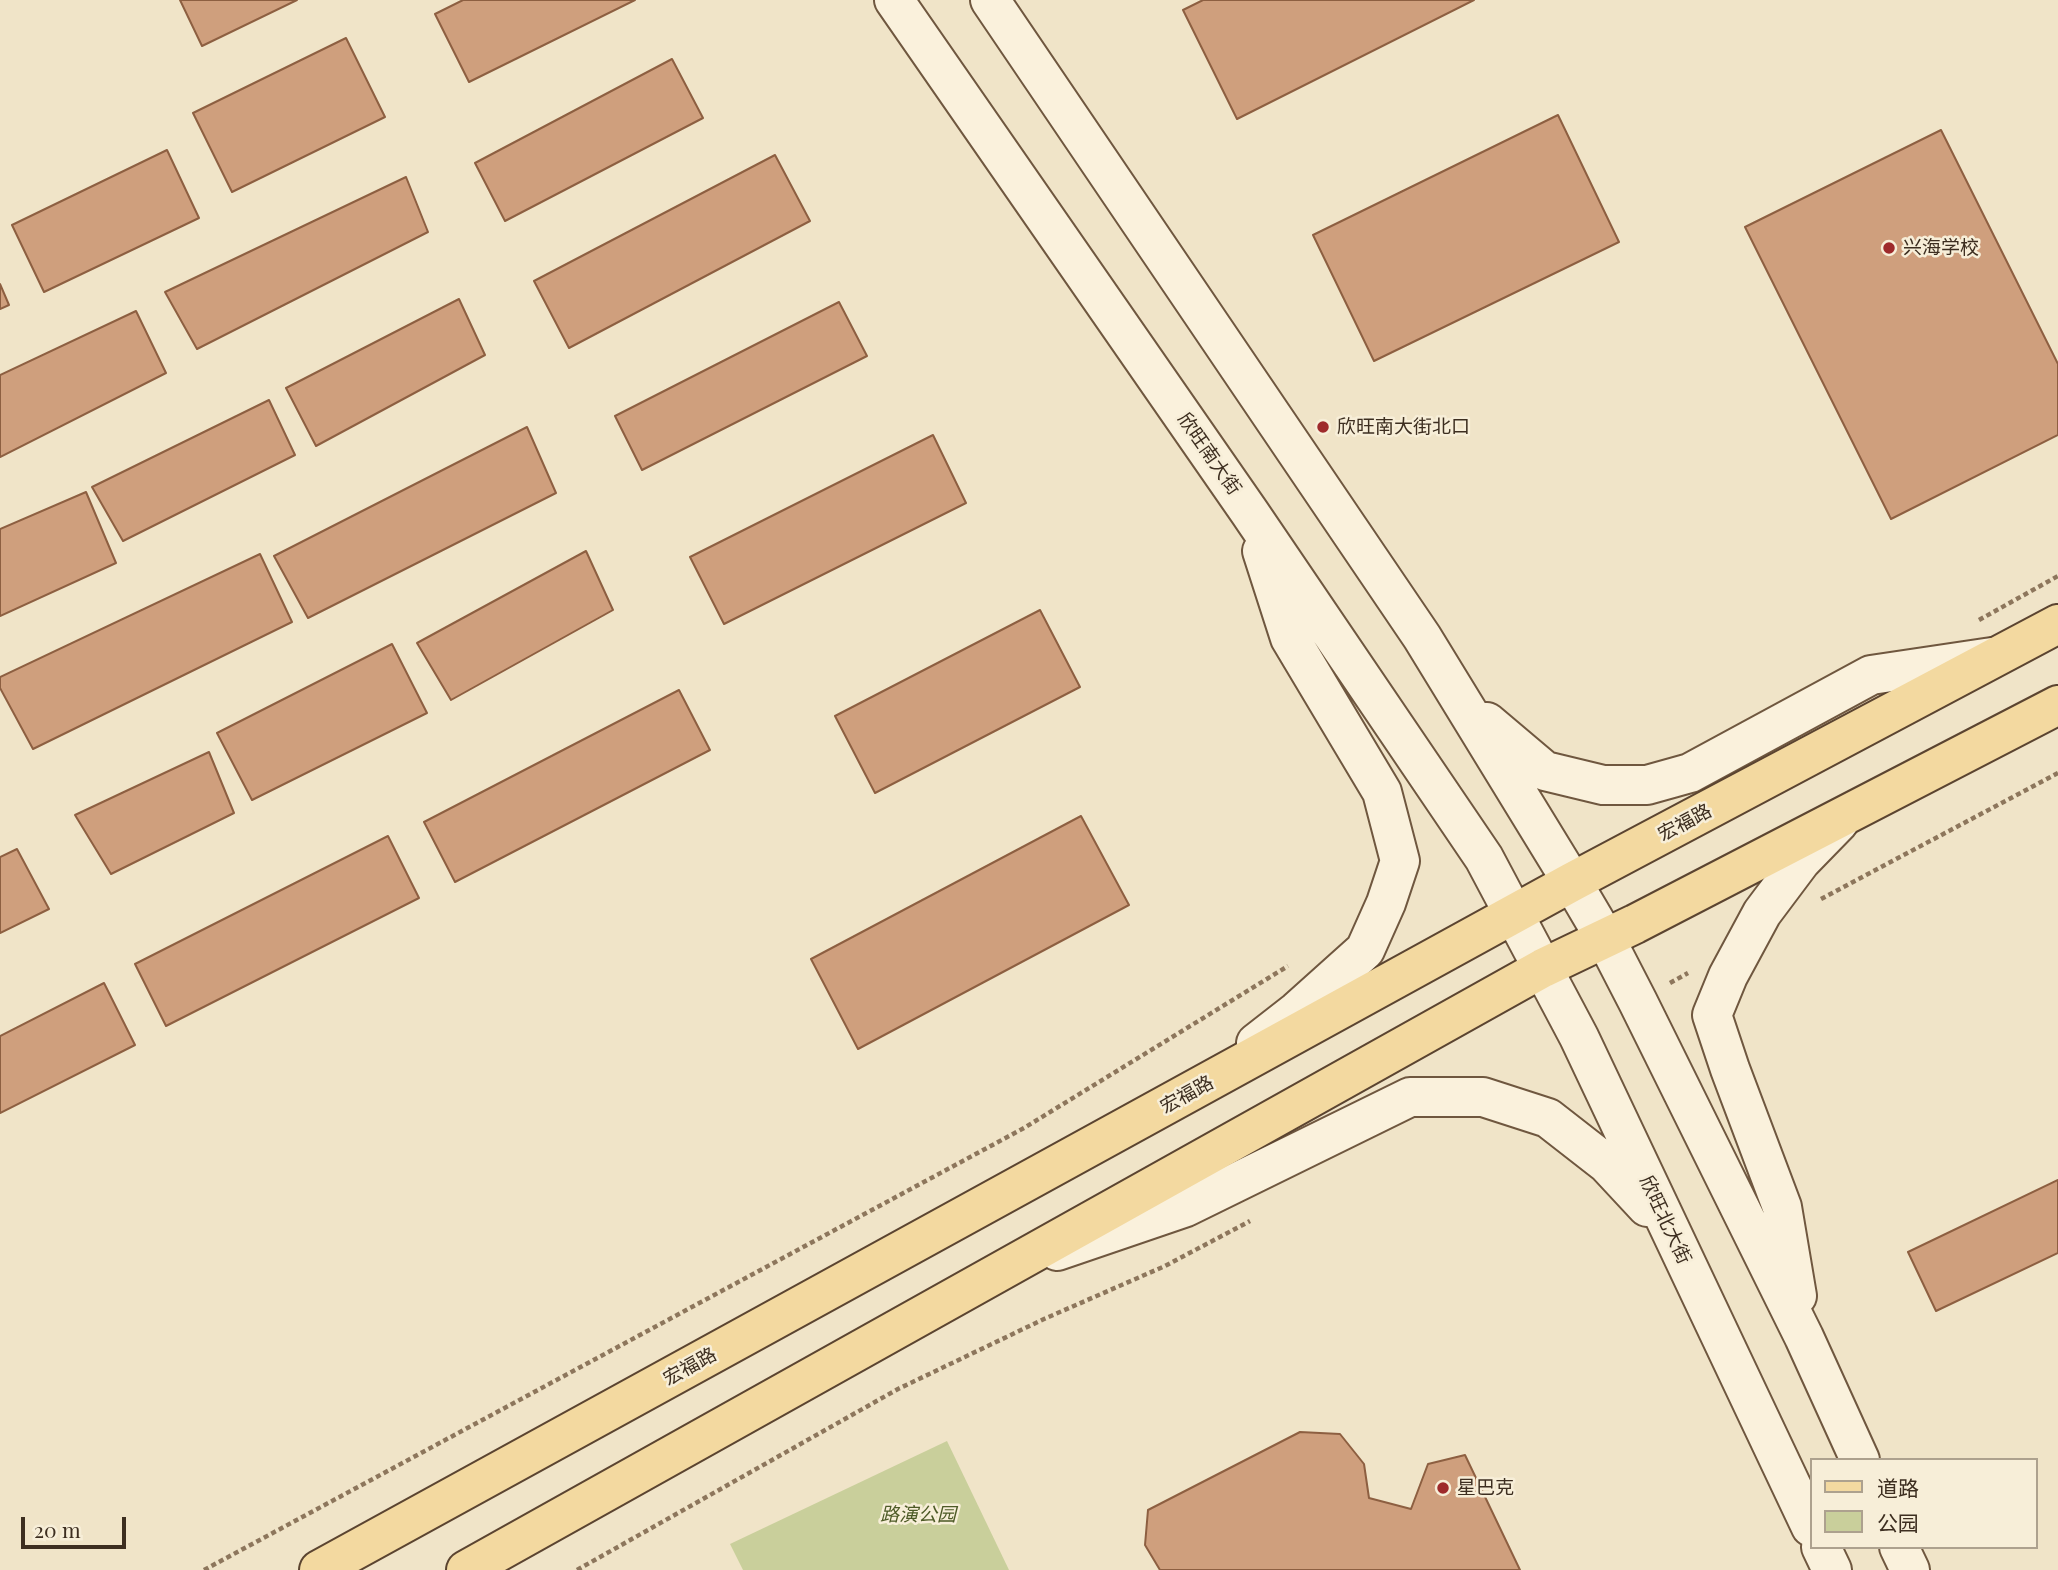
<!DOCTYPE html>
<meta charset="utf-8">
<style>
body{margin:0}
#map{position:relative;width:2058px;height:1570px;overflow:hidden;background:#f0e4c8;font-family:"Playfair Display","Noto Sans SC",serif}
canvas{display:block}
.legend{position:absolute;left:1810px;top:1458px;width:228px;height:91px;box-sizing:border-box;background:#f7eed8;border:2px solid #ada18e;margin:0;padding:9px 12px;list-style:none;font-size:21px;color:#3d2e20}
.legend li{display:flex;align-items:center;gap:14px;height:35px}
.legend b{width:35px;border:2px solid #ada18e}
.scale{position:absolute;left:21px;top:1517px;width:105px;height:32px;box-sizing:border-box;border:4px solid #3d2e20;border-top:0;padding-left:9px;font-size:21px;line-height:24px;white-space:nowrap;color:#3d2e20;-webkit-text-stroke:5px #f7eed8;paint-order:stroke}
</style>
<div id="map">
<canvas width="2058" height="1570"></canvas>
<ul class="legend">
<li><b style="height:9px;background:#f3d9a0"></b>道路</li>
<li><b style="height:19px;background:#c9cf9b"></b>公园</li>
</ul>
<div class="scale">20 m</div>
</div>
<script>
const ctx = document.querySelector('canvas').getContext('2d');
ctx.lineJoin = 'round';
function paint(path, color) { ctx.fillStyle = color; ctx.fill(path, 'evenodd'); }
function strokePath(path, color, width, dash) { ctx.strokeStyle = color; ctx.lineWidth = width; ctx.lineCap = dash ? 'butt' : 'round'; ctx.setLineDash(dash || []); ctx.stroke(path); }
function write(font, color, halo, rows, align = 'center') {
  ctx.font = font + ' "Playfair Display","Noto Sans SC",serif'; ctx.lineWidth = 5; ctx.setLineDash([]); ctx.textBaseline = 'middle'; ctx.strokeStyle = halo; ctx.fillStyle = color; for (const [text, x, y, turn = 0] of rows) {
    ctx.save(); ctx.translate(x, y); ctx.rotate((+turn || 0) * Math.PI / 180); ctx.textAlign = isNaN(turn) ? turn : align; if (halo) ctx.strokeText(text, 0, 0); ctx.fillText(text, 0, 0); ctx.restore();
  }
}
const green = new Path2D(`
 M947,1441L1009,1570H743L730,1544Z`);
const building = new Path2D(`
 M180,0H297L202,46Z
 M463,0H635L469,82L435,14Z
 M1203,0H1474L1237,119L1183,10Z
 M346,38L385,117L232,192L193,113Z
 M672,59L703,118L505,221L475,163Z
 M1558,115L1619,242L1374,361L1313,235Z
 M1941,130L2058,364V435L1891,519L1745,227Z
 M167,150L199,218L44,292L12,225Z
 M775,155L810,221L569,348L534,281Z
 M406,177L428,232L197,349L165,292Z
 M0,284L9,305L0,309Z
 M459,299L485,355L316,446L286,388Z
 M839,302L867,356L642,470L615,416Z
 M136,311L166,373L0,457V375Z
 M269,400L295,455L123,541L92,487Z
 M527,427L556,493L308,618L274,556Z
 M933,435L966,503L724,624L690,557Z
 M86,492L116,563L0,616V529Z
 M586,551L613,610L451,700L417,643Z
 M260,554L292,622L33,749L0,688V677Z
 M1040,610L1080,687L875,793L835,716Z
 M392,644L427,713L252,800L217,733Z
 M679,690L710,750L455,882L424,822Z
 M209,752L234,813L111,874L75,815Z
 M1081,816L1129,905L858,1049L811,959Z
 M388,836L419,898L166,1026L135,964Z
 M17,849L49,909L0,933V857Z
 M104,983L135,1045L0,1113V1036Z
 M2058,1180V1253L1936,1311L1908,1252Z
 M1300,1432L1340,1434L1364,1464L1369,1498L1411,1509L1428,1464L1465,1455L1520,1570H1160L1145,1545L1148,1510Z`);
const path = new Path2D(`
 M1979,620L2058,576
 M1821,899L2058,773
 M1670,983L1688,973
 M204,1570L1024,1128L1288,966
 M577,1570L898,1389L1044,1319L1165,1266L1250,1221`);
const secondary = new Path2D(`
 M894,0L1250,513L1484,858L1579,1037L1811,1527
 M990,0L1422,637L1572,882L1605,938L1638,1002L1804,1337L1860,1460
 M1487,722L1545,771L1603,785H1647L1690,773L1871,675L1992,657
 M1256,1043L1297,1011L1365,950L1386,903L1400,861L1382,792L1290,638L1262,551
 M1057,1251L1186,1207L1410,1097H1483L1548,1118L1607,1164L1647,1207
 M1797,1296L1782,1207L1730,1069L1712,1015L1728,976L1762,913L1801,861L1839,822
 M1821,1547L1832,1570
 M1899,1547L1910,1570`);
const primary = new Path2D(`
 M319,1570L1572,882L2058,624
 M466,1570L1543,968L1635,924L2058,705`);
const markers = [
 [1889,248,7,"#9e2a2b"],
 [1323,427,7,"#9e2a2b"],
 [1443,1488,7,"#9e2a2b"]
];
const poiNames = [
 ["兴海学校",1903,248],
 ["欣旺南大街北口",1337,427],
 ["星巴克",1457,1488]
];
const streetNames = [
 ["欣旺南大街",1209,454,55],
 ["宏福路",1685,823,-28],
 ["宏福路",1187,1095,-29],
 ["欣旺北大街",1665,1220,65],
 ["宏福路",690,1367,-29]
];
const parkNames = [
 ["路演公园",918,1515]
];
paint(green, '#c9cf9b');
paint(building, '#cf9f7d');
strokePath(building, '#8d5f41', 2);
strokePath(secondary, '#6f573f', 42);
strokePath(primary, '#5b4430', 42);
strokePath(path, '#8d765c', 4.5, [5, 3.5]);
strokePath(secondary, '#faf1dc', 38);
strokePath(primary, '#f3d9a0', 38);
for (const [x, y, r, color] of markers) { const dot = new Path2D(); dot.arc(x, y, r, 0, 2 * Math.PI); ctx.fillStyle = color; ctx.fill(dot); strokePath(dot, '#f7eed8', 2.5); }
write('19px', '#3d2e20', '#f7eed8', poiNames, 'left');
write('19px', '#3d2e20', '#f7eed8', streetNames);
write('italic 19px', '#4d5a26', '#f7eed8', parkNames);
</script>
